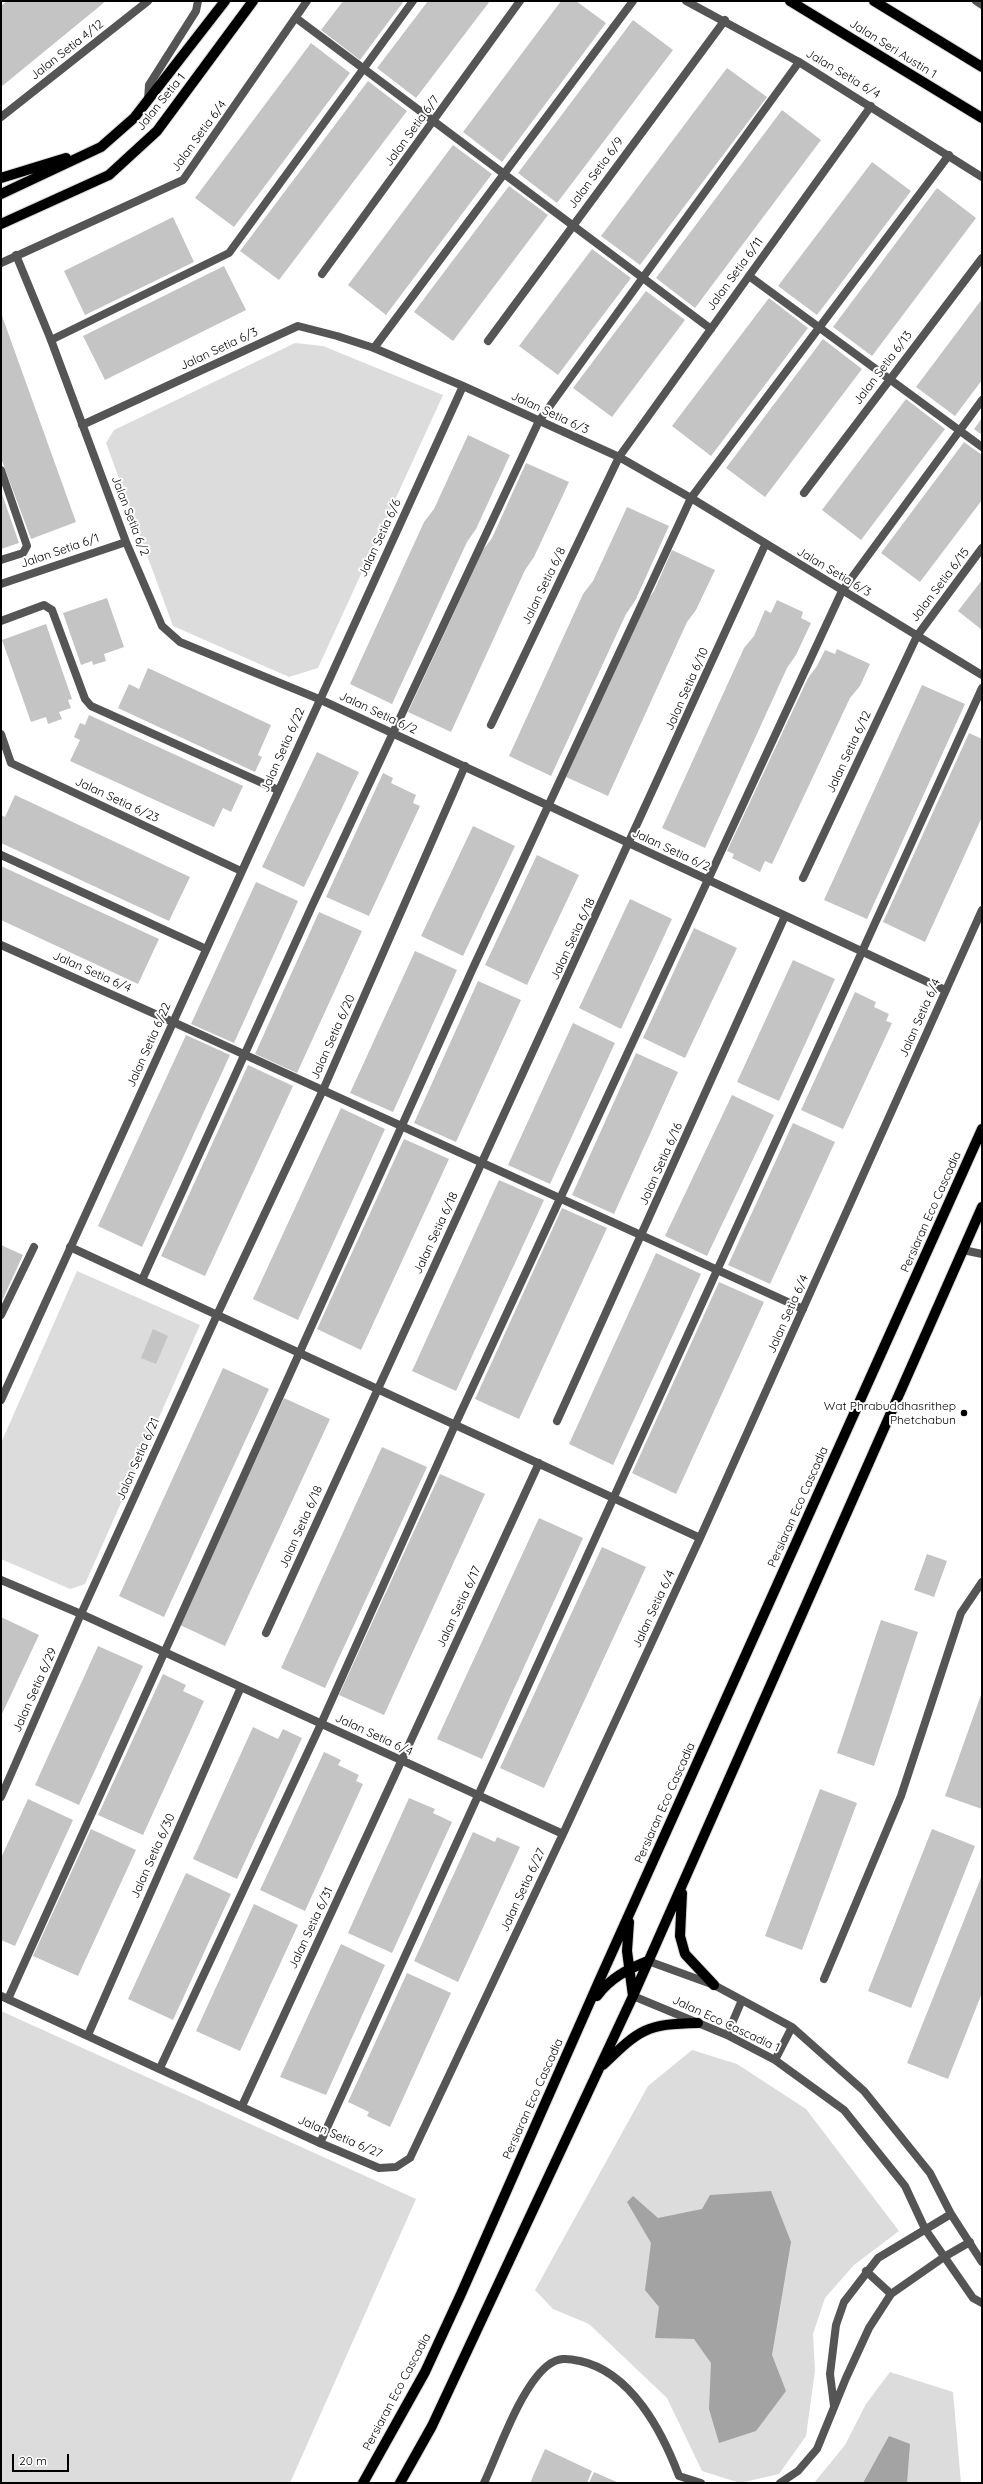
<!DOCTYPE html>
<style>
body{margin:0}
#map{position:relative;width:983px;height:2484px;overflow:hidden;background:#fff;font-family:Quicksand,sans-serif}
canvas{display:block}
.frame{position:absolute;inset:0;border:2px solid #000;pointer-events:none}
.scale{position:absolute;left:12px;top:2454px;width:57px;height:18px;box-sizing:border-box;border:2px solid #000;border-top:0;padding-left:5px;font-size:12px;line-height:14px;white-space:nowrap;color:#000;-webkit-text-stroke:3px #fff;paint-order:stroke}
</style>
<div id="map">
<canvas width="983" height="2484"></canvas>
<div class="frame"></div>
<div class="scale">20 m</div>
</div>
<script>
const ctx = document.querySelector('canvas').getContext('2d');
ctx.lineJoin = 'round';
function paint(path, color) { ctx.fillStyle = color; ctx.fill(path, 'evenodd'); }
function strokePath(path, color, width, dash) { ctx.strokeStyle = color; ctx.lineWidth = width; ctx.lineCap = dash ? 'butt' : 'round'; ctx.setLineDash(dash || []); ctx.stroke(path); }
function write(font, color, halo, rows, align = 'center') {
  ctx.font = font + ' Quicksand,sans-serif'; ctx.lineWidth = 4; ctx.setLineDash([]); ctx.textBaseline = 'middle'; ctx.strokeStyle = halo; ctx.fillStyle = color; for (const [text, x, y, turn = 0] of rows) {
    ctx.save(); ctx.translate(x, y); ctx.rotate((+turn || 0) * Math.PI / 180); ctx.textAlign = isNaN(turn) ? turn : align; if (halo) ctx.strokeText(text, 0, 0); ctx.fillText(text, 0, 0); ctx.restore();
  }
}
const green = new Path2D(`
 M295,343L323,346L443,395L318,668L289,677L173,626L106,443L114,430Z
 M77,1271L200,1325L85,1584L70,1589L1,1559V1443Z
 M1,2011L416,2199L290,2483H1Z
 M692,2050L737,2064L806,2109L899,2231L854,2265L825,2298L813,2334L815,2371L806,2436L779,2474L740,2483L702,2471L667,2398L589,2324L553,2309L535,2290L648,2086Z
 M890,2372L953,2392L961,2483H814L845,2445L866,2404Z`);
const water = new Path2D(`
 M771,2191L791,2242L772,2355L786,2391L756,2431L719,2443L709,2409L711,2363L694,2339L655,2338L659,2307L645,2290L651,2243L627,2202L633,2196L658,2218L702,2209L710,2195Z
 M889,2436L910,2444L907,2483H863Z`);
const building = new Path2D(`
 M7,1H106L1,87V6Z
 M343,1H404L360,60L321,30Z
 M428,1H490L416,98L377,68Z
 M561,1H576L606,23L502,162L463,132Z
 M633,20L673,50L557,203L518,173Z
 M311,43L350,73L234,227L195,198Z
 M727,68L767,97L640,265L601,236Z
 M368,81L407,111L279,280L240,251Z
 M782,110L821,140L695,308L656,278Z
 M453,145L492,174L386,315L348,285Z
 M872,162L911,191L817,315L778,286Z
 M509,186L548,215L453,341L414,312Z
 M937,188L976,218L872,356L833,327Z
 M173,217L194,262L85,315L64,271Z
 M592,249L631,278L558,375L519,346Z
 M224,266L246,310L105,380L83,336Z
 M646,291L685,320L612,417L573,388Z
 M769,298L808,328L711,456L672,426Z
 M982,299V380L955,416L916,387Z
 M1,313L76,522L31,539L1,458Z
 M823,339L862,369L765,497L726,468Z
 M906,399L945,429L861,540L822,510Z
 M982,418V435L974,429Z
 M468,435L510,455L476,529L467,542L392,704L350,684L424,522L434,509Z
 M964,442L982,455V500L920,582L881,553Z
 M526,463L569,482L534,557L525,570L451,732L408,712L483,550L492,538Z
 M1,491L19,543L1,549Z
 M627,507L669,526L635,601L626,614L551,776L509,756L583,594L593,581Z
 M672,550L715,570L696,610L687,622L608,796L566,777L645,603L654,591Z
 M982,580V630L958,611Z
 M107,598L124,647L104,654L106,661L93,665L92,661L81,665L63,613Z
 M777,600L803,612L801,618L811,623L796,655L787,668L705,848L662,828L744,648L754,636L765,610L771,613Z
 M46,624L72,699L68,700L71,708L59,712L62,719L48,724L46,717L31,722L2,640Z
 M837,649L870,664L860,686L850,698L772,864L765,861L760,872L732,858L734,854L727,851L808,678L817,666L825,650L835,654Z
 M148,668L271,725L258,755L262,757L255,772L118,708L129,684L139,689Z
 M922,685L965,704L867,919L824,900Z
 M89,715L243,786L231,812L223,808L214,827L70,761L80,740L74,737L80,723L85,725Z
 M969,733L982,739V817L925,942L883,922Z
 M317,752L359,772L304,887L262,867Z
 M383,773L393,778L391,783L416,795L413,803L420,806L369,916L326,897Z
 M15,795L190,877L169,921L1,843V815L5,817Z
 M473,826L515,846L463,956L421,936Z
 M537,855L579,875L527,985L485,965Z
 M1,866L159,939L138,984L1,920Z
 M256,882L298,901L234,1043L191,1024Z
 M630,899L672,919L621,1029L579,1008Z
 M319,912L362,931L297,1073L255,1054Z
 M694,928L737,948L685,1058L643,1038Z
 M415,951L457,970L393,1112L350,1093Z
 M793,960L835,979L779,1101L737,1082Z
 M478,981L521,1000L456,1142L414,1123Z
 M855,992L876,1002L874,1007L889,1014L886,1021L892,1023L843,1129L801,1110Z
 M573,1023L615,1043L550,1184L508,1165Z
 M186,1035L230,1055L142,1247L98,1226Z
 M636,1053L678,1072L614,1214L572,1195Z
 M248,1065L293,1086L205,1276L161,1256Z
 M732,1095L774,1115L707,1256L665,1236Z
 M341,1108L385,1129L298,1320L253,1299Z
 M793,1123L835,1142L770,1284L728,1265Z
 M404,1139L449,1159L361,1350L317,1329Z
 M499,1180L544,1200L456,1391L412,1371Z
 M562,1208L607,1228L519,1419L475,1399Z
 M1,1245L23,1255L1,1303Z
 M656,1253L701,1274L613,1465L569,1444Z
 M719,1282L764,1302L676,1494L632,1473Z
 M153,1329L168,1336L156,1364L141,1358Z
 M223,1368L269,1389L164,1617L119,1596Z
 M284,1398L330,1419L225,1646L180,1625Z
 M382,1447L427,1467L325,1688L281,1668Z
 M440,1474L485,1494L384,1715L339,1695Z
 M539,1518L583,1538L482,1759L437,1739Z
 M602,1547L646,1567L544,1788L500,1768Z
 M927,1554L947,1561L934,1597L914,1590Z
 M1,1617L39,1635L1,1716Z
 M881,1620L918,1632L874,1766L837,1753Z
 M98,1646L143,1666L79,1805L35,1785Z
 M163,1674L186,1685L183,1691L204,1701L143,1835L98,1815Z
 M982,1692V1809L945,1796Z
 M253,1727L278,1739L283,1729L302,1738L237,1879L193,1859Z
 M324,1752L341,1760L338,1765L359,1775L356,1781L363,1784L305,1911L260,1890Z
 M820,1789L857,1803L802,1950L765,1936Z
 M409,1798L435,1809L433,1813L452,1822L392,1953L348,1933Z
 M28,1799L73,1820L15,1946L1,1940V1858Z
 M91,1829L136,1850L78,1976L33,1956Z
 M932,1829L975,1846L911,2008L868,1991Z
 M473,1832L495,1842L497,1837L520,1847L458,1982L414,1961Z
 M186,1873L231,1894L173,2020L128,1999Z
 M982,1875V1993L948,2079L907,2063Z
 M254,1904L298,1925L240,2051L196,2031Z
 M341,1944L385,1965L326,2095L280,2077Z
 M407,1973L451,1993L390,2127L367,2116L369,2112L348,2102Z
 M545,2449L592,2471L587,2483H530Z
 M594,2472L619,2483H589Z`);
const service = new Path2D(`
 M296,18L711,329
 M749,276L982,447
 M51,340L229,253L413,1
 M374,348L633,1
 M1,470L27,546L23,553L1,560
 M1,621L44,605L52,610L85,699L91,706L278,790
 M1,855L206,949
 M173,1022L803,1309
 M963,1250L982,1254
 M142,1280L312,906L539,421L799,62
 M8,1999L473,968L691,498L949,155
 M160,2068L321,1724L455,1425L842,591L982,400
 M320,2143L982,688`);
const minor = new Path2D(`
 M686,1L799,62L982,177
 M976,1L982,5
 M148,100L149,85L196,11L198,1
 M1,117L148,1
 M16,255L51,340L126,542L162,626L180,642L319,699L945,990
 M1,263L183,180L307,1
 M322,274L520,1
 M488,341L725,20
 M82,425L298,326L337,336L374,348L463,386L619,457L691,498L982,675
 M804,493L982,258
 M1,584L126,542
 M491,725L619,457L871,106
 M1,734L11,763L241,871
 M803,878L917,636L982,548
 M1,945L173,1022
 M70,1247L700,1538
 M1,1315L34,1247
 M1,1400L463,386
 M557,1421L785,916
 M1,1580L81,1614L563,1834L700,1538L982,910
 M266,1633C430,1269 601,909 765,545
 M1,1797L81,1614L217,1315L323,1090L465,766
 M648,1961L714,1985L792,2027L864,2091L930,2173L951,2214L982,2262
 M824,1979L901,1796L961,1613L982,1582
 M1,1996L320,2143L379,2168L396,2167L410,2158L563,1834
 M633,1996L727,2035L775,2060L844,2110L905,2186L925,2229L973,2298L982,2303
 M88,2035L241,1687
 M727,2035L742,2000
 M775,2060L792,2027
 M242,2106L539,1463
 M866,2271L891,2294
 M834,2406L830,2374L836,2325L844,2302L878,2258L951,2214
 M484,2483C499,2451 520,2388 547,2366C558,2357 567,2358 580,2361C631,2372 662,2431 679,2476L701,2483
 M780,2483L798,2471L817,2449L846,2378L869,2328L891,2294L944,2257L970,2242`);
const primary = new Path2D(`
 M790,1L982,118
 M874,1L982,67
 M1,178L66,158
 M1,194L101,147L134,118L225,1
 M1,224L109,175L157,131L253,1
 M682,1893L680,1936L685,1954L714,1985
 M629,1922L627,1951L633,1996
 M597,1996C610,1978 628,1969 648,1961
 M603,2065C640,2029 646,2024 698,2023
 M363,2483L425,2372L461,2294L600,1979L982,1129
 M400,2483L432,2426L633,1996L982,1207`);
const markers = [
 [964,1413,4,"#000"]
];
const streetNames = [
 ["Jalan Seri Austin 1",893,49,32],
 ["Jalan Setia 4/12",67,50,-38],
 ["Jalan Setia 6/4",843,74,31],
 ["Jalan Setia 1",161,102,-51],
 ["Jalan Setia 6/7",412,131,-54],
 ["Jalan Setia 6/4",199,136,-54],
 ["Jalan Setia 6/9",596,173,-54],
 ["Jalan Setia 6/11",735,274,-54],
 ["Jalan Setia 6/3",219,349,-25],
 ["Jalan Setia 6/13",883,368,-53],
 ["Jalan Setia 6/3",550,413,25],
 ["Jalan Setia 6/2",130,516,69],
 ["Jalan Setia 6/6",380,538,-65],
 ["Jalan Setia 6/1",60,551,-19],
 ["Jalan Setia 6/3",834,572,31],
 ["Jalan Setia 6/15",940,585,-53],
 ["Jalan Setia 6/8",544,586,-64],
 ["Jalan Setia 6/10",687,689,-66],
 ["Jalan Setia 6/2",378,713,25],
 ["Jalan Setia 6/22",283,750,-66],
 ["Jalan Setia 6/12",849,752,-65],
 ["Jalan Setia 6/23",117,800,25],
 ["Jalan Setia 6/2",671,850,25],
 ["Jalan Setia 6/18",573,939,-65],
 ["Jalan Setia 6/4",92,972,24],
 ["Jalan Setia 6/4",920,1018,-66],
 ["Jalan Setia 6/20",333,1037,-66],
 ["Jalan Setia 6/22",149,1045,-66],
 ["Jalan Setia 6/16",661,1164,-66],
 ["Persiaran Eco Cascadia",931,1212,-66],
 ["Jalan Setia 6/18",436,1233,-65],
 ["Jalan Setia 6/4",788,1314,-66],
 ["Jalan Setia 6/21",138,1459,-66],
 ["Persiaran Eco Cascadia",798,1507,-66],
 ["Jalan Setia 6/18",301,1527,-66],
 ["Jalan Setia 6/17",459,1607,-65],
 ["Jalan Setia 6/4",654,1609,-65],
 ["Jalan Setia 6/29",35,1690,-66],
 ["Jalan Setia 6/4",374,1735,25],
 ["Persiaran Eco Cascadia",665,1803,-66],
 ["Jalan Setia 6/30",153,1856,-66],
 ["Jalan Setia 6/27",523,1890,-65],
 ["Jalan Setia 6/31",311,1928,-65],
 ["Jalan Eco Cascadia 1",726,2024,25],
 ["Persiaran Eco Cascadia",533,2099,-66],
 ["Jalan Setia 6/27",340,2137,23],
 ["Persiaran Eco Cascadia",397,2392,-62]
];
const poiNames = [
 ["Wat Phrabuddhasrithep",956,1406],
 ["Phetchabun",956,1420]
];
paint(green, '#dcdcdc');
paint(water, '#a3a3a3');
paint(building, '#c4c4c4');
strokePath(primary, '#dbdbdb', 12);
strokePath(service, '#555', 8);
strokePath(minor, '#555', 8);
strokePath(primary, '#000', 10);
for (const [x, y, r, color] of markers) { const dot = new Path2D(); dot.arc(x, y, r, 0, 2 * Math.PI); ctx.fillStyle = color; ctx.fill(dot); strokePath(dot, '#fff', 1.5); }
write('12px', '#000', '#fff', streetNames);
write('12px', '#000', '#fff', poiNames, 'right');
</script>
